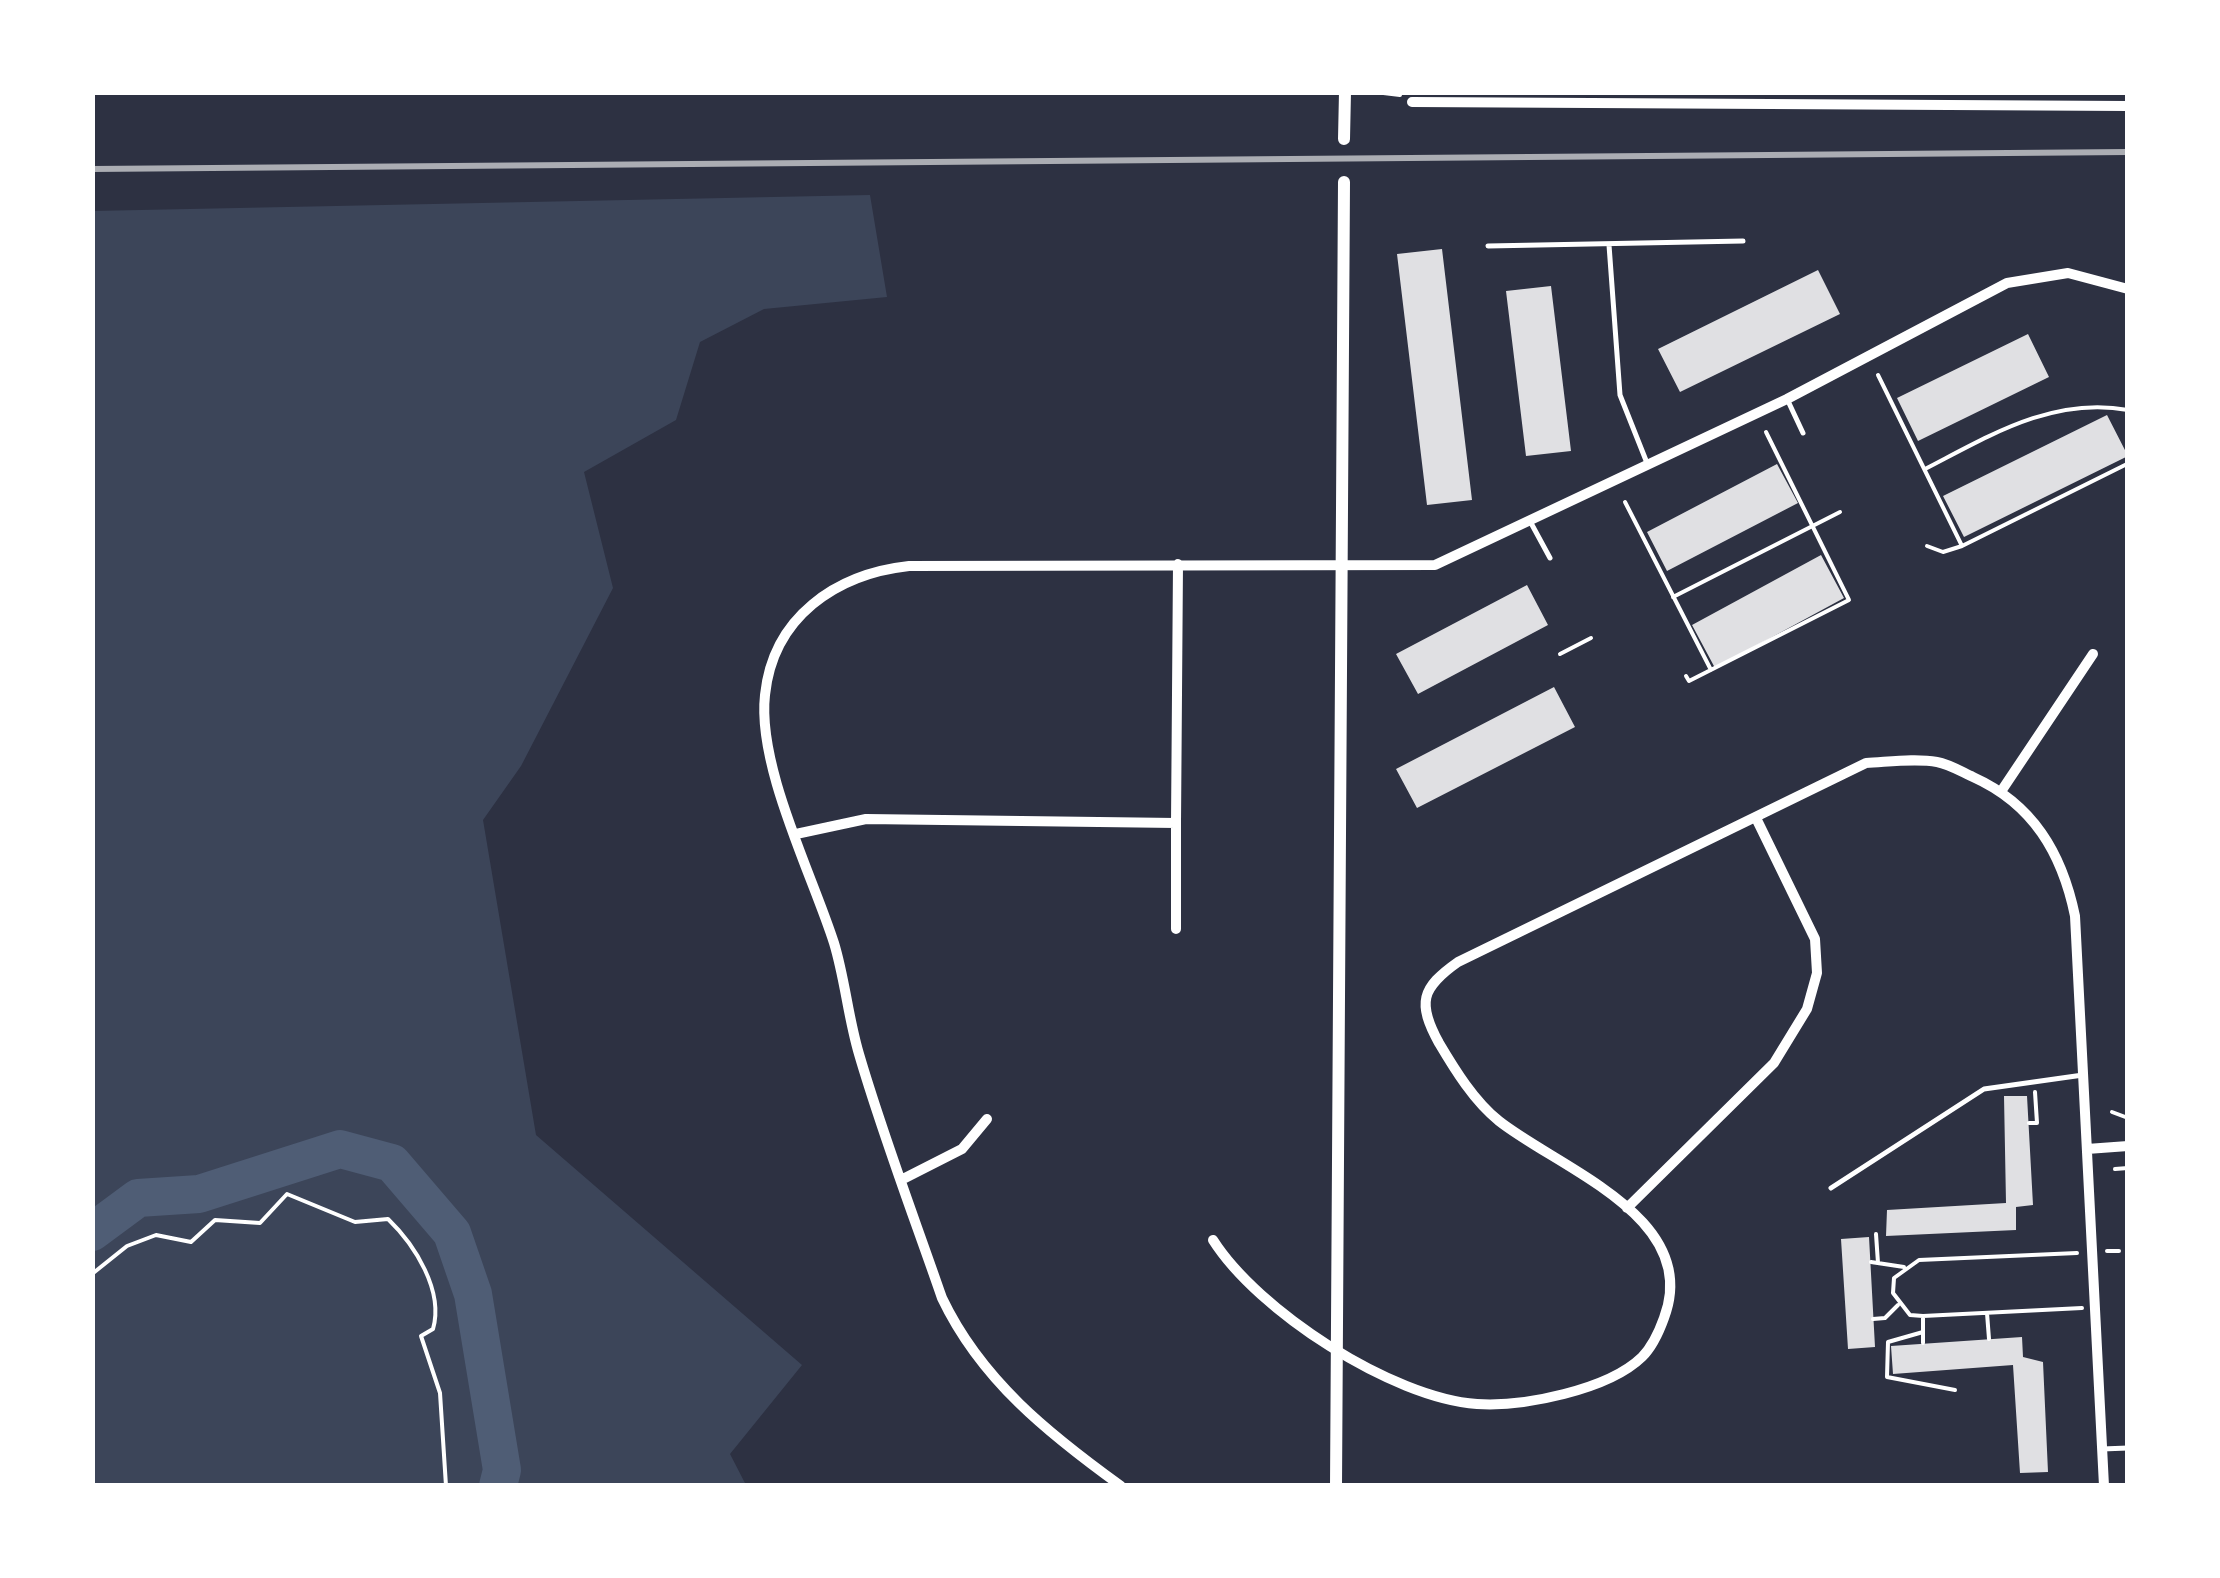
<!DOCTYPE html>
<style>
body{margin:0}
#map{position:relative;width:2220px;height:1578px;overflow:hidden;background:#2d3142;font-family:Merriweather,serif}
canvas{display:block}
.frame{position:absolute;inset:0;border:95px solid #fff;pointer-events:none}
</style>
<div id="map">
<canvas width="2220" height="1578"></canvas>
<div class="frame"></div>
</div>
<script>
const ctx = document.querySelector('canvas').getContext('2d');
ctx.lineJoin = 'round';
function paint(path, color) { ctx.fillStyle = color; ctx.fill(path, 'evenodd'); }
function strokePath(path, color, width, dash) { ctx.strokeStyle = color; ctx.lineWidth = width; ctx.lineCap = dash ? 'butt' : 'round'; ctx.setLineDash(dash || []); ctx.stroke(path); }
const green = new Path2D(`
 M870,195L887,297L764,309L700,342L676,420L584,472L613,588L521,766L483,820L536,1135L802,1365L730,1454L746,1485H93L92,211Z`);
const river = new Path2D(`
 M92,1232L138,1198L199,1194L340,1149L392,1163L452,1233L473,1294L502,1470L498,1486`);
const building = new Path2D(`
 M1442,249L1472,500L1427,505L1397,254Z
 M1818,270L1840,314L1680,392L1658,349Z
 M1551,286L1571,451L1526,456L1506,291Z
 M2028,334L2049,377L1918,441L1897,398Z
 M2107,415L2128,456L1964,537L1943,496Z
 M1777,464L1798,503L1667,571L1647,532Z
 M1821,555L1844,598L1715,668L1692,625Z
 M1527,585L1548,625L1418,694L1396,654Z
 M1554,687L1575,727L1417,808L1396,769Z
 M2004,1096H2027L2033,1205L2016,1207V1230L1886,1236L1887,1210L2006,1203Z
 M1869,1237L1875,1347L1848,1349L1841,1239Z
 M2022,1337L2023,1357L2043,1362L2048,1472L2020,1473L2013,1365L1893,1374L1891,1346Z`);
const path = new Path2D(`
 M1375,92L1400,95
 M1878,375L1962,546
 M1925,469C1989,436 2053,396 2128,410
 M1625,502L1711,670
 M1927,546L1943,552L1962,546L2127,464
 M1673,597L1840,512
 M1560,654L1591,638
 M1686,676L1689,681L1849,600L1766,432
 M2112,1112L2128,1118
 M2029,1123H2037L2035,1092
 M2115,1169L2128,1168
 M1876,1234L1878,1263
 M2107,1251H2119
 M2077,1253L1919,1260L1894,1278L1893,1293L1910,1315L1923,1316L2082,1308
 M1871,1262L1904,1267
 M92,1274L127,1246L156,1235L191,1242L215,1220L260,1223L287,1194L355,1222L388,1219C415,1245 444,1291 433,1329L421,1336L440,1393L446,1486
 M1987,1313L1989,1339
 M1923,1316V1343
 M1873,1319L1885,1318L1898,1305
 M1923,1332L1888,1342L1887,1377L1955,1390`);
const service = new Path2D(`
 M1609,245L1620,395L1647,463
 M1488,246L1743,241
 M1788,401L1803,433
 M1531,523L1550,558
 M1831,1188L1984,1089L2083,1075
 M2102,1449L2128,1448`);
const minor = new Path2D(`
 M1412,102L2128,106
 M2002,790L2093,654
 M796,834L866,819L1176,823L1178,564
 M1176,929V823
 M2087,1149L2128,1146
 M901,1180L962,1149L987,1119
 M1627,1208L1774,1063L1807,1009L1817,973L1815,939L1756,818
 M1213,1240C1258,1311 1392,1398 1477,1404C1523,1407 1608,1390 1642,1357C1653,1346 1659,1332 1664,1318C1702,1218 1560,1169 1499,1121C1474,1101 1455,1070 1439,1043C1417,1003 1421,988 1458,962L1866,763C1888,762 1915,758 1937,762C1949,764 1962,772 1973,777C2033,804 2062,853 2075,916L2104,1486
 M1121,1486C1049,1434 981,1380 942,1298C914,1217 883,1136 859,1054C848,1017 845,979 834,943C812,874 757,766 765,695C773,617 836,574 909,566L1435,565L1787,399L2007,283L2068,273L2128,289`);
const tertiary = new Path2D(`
 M1344,139L1345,92
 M1336,1486L1344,182`);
const rail = new Path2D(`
 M92,169L2128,152`);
paint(green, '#3c4559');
strokePath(river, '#4f5d75', 38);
paint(building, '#e0e0e3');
strokePath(path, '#fff', 4);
strokePath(service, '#fff', 5);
strokePath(minor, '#fff', 10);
strokePath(tertiary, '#fff', 12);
strokePath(rail, '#abadb3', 6);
</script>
